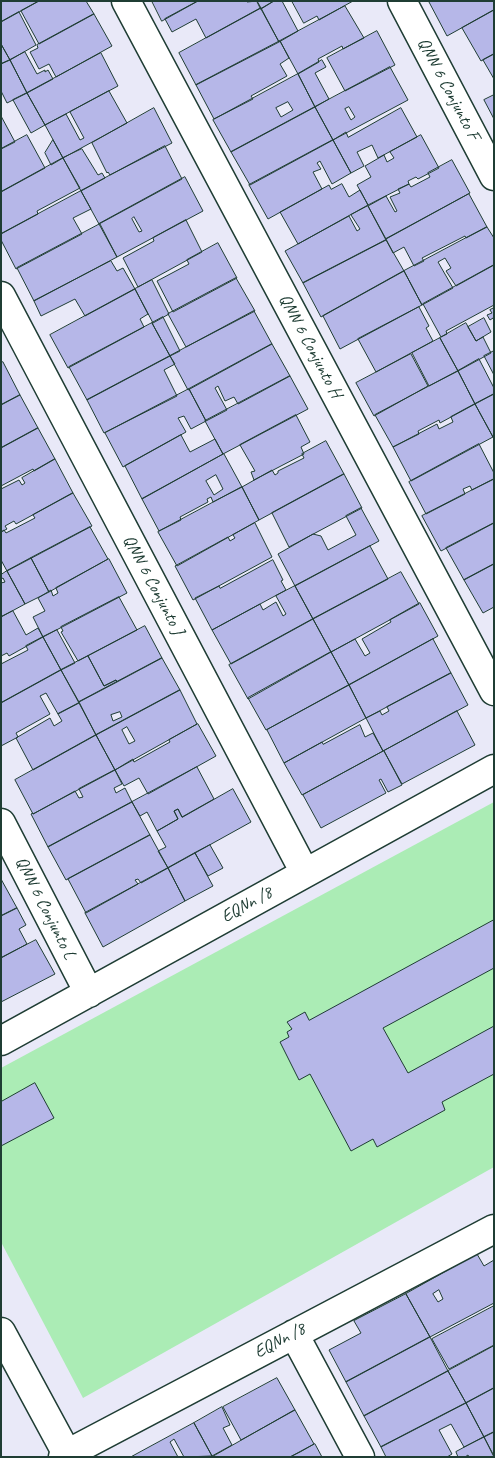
<!DOCTYPE html>
<style>
body{margin:0}
#map{position:relative;width:495px;height:1458px;overflow:hidden;background:#e9e9f8;font-family:Caveat,sans-serif}
canvas{display:block}
.frame{position:absolute;inset:0;border:2px solid #1f3d34;pointer-events:none}
</style>
<div id="map">
<canvas width="495" height="1458"></canvas>
<div class="frame"></div>
</div>
<script>
const ctx = document.querySelector('canvas').getContext('2d');
ctx.lineJoin = 'round';
function paint(path, color) { ctx.fillStyle = color; ctx.fill(path, 'evenodd'); }
function strokePath(path, color, width, dash) { ctx.strokeStyle = color; ctx.lineWidth = width; ctx.lineCap = dash ? 'butt' : 'round'; ctx.setLineDash(dash || []); ctx.stroke(path); }
function write(font, color, halo, rows, align = 'center') {
  ctx.font = font + ' Caveat,sans-serif'; ctx.lineWidth = 4.5; ctx.setLineDash([]); ctx.textBaseline = 'middle'; ctx.strokeStyle = halo; ctx.fillStyle = color; for (const [text, x, y, turn = 0] of rows) {
    ctx.save(); ctx.translate(x, y); ctx.rotate((+turn || 0) * Math.PI / 180); ctx.textAlign = isNaN(turn) ? turn : align; if (halo) ctx.strokeText(text, 0, 0); ctx.fillText(text, 0, 0); ctx.restore();
  }
}
const green = new Path2D(`
 M494,802V1167L83,1398L1,1242V1068Z`);
const building = new Path2D(`
 M1,1H39L1,22Z
 M39,1H86L94,14L39,44L21,11Z
 M152,1H198L162,21Z
 M198,1H246L247,2L257,1L261,8L206,38L196,19L172,32L165,19Z
 M257,1H274L261,9Z
 M274,1H282L298,31L279,42L261,9Z
 M292,1H353L319,20L317,16L304,23Z
 M432,1H494V10L447,36L429,2Z
 M345,6L364,38L343,49L342,46L318,59L319,62L298,74L280,41Z
 M261,8L279,42L196,85L179,53Z
 M494,10V54L481,61L462,28Z
 M19,12L36,45L10,60L1,44V22Z
 M94,14L112,46L56,77L49,64L39,69L30,52L38,48L37,45Z
 M377,31L395,65L345,91L327,58Z
 M280,41L289,58L280,64L287,76L251,96L253,99L214,119L196,85Z
 M1,44L10,60L1,64Z
 M25,52L37,74L45,70V72L48,70L53,79L27,93L10,60Z
 M101,53L118,86L45,125L27,93Z
 M494,54V79L483,60Z
 M10,60L27,93L7,103L1,91V64Z
 M322,60L326,67L315,73L329,99L315,107L298,74Z
 M390,67L408,100L333,140L315,107ZM349,107L355,117L351,120L345,109Z
 M298,74L315,107L231,152L213,120ZM288,102L293,110L281,117L276,108Z
 M109,91L127,123L63,158L45,125L66,114L80,140L84,138L70,112Z
 M27,93L45,125L31,133L13,100Z
 M494,95V119L484,100Z
 M315,107L333,140L250,185L231,152Z
 M154,108L172,143L110,175L108,172L107,173L92,143Z
 M401,108L417,137L378,158L372,145L357,152L364,166L351,173L333,140L346,132L348,137Z
 M1,116L15,142L1,149Z
 M27,135L45,168L1,192V149Z
 M421,135L439,168L418,179L416,177L408,181L409,184L368,205L357,185L371,177L365,166L384,155L387,162L394,158L390,152Z
 M53,140L63,158L51,165L45,153Z
 M333,140L351,173L332,184L320,161L317,163L321,169L313,172L322,189L268,219L249,185Z
 M165,146L182,179L99,224L81,191Z
 M82,149L98,175L102,173L105,178L81,191L63,158Z
 M63,158L80,188L37,211L38,214L1,234V192Z
 M452,160L470,193L386,239L368,206L386,196L395,212L397,211L390,197L400,193L398,189L409,184L411,187L430,177L428,173Z
 M185,177L203,211L117,257L99,224ZM134,217L142,231L139,232L132,219Z
 M342,184L349,197L360,190L368,205L298,244L280,212L329,185L331,189Z
 M81,191L91,209L73,218L82,234L16,269L1,240V234Z
 M469,194L487,227L466,238L465,236L422,258L424,261L414,266L404,247L393,253L386,239Z
 M368,206L386,240L303,283L285,251L349,216L357,231L360,229L351,215Z
 M186,220L202,252L138,287L123,258L154,241L153,238Z
 M100,224L117,257L34,301L17,268Z
 M487,227L494,238V265L456,286L446,271L451,268L445,258L438,262L453,288L422,305L404,271Z
 M386,240L404,271L321,317L303,283Z
 M218,243L237,278L173,312L157,281L189,264L187,260Z
 M111,261L117,271L123,268L135,289L85,316L75,299L41,316L34,301Z
 M494,265V305L446,331L447,334L441,337L423,304Z
 M404,271L422,305L340,349L323,316Z
 M236,278L255,311L186,347L168,314Z
 M152,280L169,314L153,323L135,289Z
 M135,289L148,314L140,319L144,327L68,368L50,335Z
 M419,307L429,326L426,328L433,341L376,372L358,339Z
 M494,308V320L493,318L490,320L487,315L492,313L490,310Z
 M254,311L272,344L188,390L170,356Z
 M163,317L180,351L170,356L152,323Z
 M484,318L491,332L476,341L468,327Z
 M152,323L170,356L87,400L69,367Z
 M466,323L476,341L483,337L491,353L458,371L440,338Z
 M440,338L458,371L429,386L412,353Z
 M272,344L290,376L238,404L234,397L225,401L218,386L215,388L227,410L206,421L189,389Z
 M494,351V375L484,356Z
 M411,354L428,386L374,416L356,383Z
 M170,356L175,364L164,370L177,396L104,433L87,400Z
 M479,359L494,388V394L475,404L458,371Z
 M3,362L20,395L1,405V363Z
 M458,371L475,404L440,423L439,420L418,431L419,434L393,447L375,415Z
 M290,376L308,409L223,454L205,421Z
 M189,389L206,421L191,429L184,416L178,418L186,432L123,467L105,433Z
 M494,394V436L493,437L475,404Z
 M20,395L38,428L1,448V405Z
 M475,404L493,437L411,481L393,447L437,424L439,429L453,422L451,417Z
 M296,415L310,442L301,447L304,454L254,480L251,472L255,471L240,445Z
 M38,428L55,459L34,471L33,469L1,486V448Z
 M181,435L190,452L215,439L223,454L142,499L125,466Z
 M326,441L344,474L259,520L242,487L272,470L275,475L278,473V471L304,458L302,454Z
 M479,444L494,473V479L472,490L470,486L463,489L465,494L426,514L409,482Z
 M224,454L242,487L213,502L211,497L207,499L208,502L180,517L181,520L159,531L142,499ZM216,475L223,489L214,495L206,481Z
 M55,459L73,493L16,524L14,521L5,526L7,529L1,532V489L19,480L22,485L25,483L22,478Z
 M344,474L362,508L289,547L272,513Z
 M494,479V523L441,551L422,516Z
 M242,487L259,520L177,566L158,532Z
 M73,493L92,526L7,571L1,560V532L4,530L6,533L35,518L33,515Z
 M361,508L379,541L295,586L278,554L313,534L321,536L328,550L356,535L346,516Z
 M255,523L272,557L193,600L175,566L228,537L230,541L235,538L233,535Z
 M494,523V564L464,580L446,548Z
 M90,527L108,559L49,592L31,558Z
 M370,546L388,579L313,619L295,586Z
 M31,558L49,592L25,604L7,571Z
 M109,559L127,593L43,637L33,617L45,611L38,598L51,590L53,596L58,593L56,588Z
 M273,560L283,580L281,581L286,590L212,630L195,598L219,586L220,588Z
 M494,564V607L483,613L464,580Z
 M7,571L25,604L1,617V583L5,582L3,578L1,579V575Z
 M401,572L419,604L331,652L313,619Z
 M295,586L313,619L231,664L212,630L260,604L263,610L276,602L283,616L286,614L276,596Z
 M119,597L137,630L78,661L61,632L63,631L61,627Z
 M420,603L438,636L349,685L331,652L355,639L365,656L370,653L362,639L391,622L390,620Z
 M13,611L26,635L38,628L43,637L9,656L7,653L1,656V617Z
 M313,619L331,652L248,699L229,665Z
 M145,626L162,658L117,682L116,680L104,686L88,656Z
 M57,630L75,663L61,670L43,637Z
 M43,637L61,670L1,703V664L28,650L26,646Z
 M433,639L451,673L366,718L349,685Z
 M331,652L349,685L266,730L248,698Z
 M88,656L104,686L116,680L117,682L79,702L61,670Z
 M162,658L180,690L96,735L79,702ZM120,712L122,717L113,721L111,715Z
 M61,670L79,703L58,714L46,693L40,696L50,714L16,733L18,737L1,746V703Z
 M451,673L468,705L383,751L366,718L380,711L382,715L389,711L387,707Z
 M349,685L366,718L284,763L267,730Z
 M180,690L197,724L115,770L96,735ZM127,727L135,741L129,744L122,730Z
 M79,703L96,735L33,770L16,738L50,718L54,726L62,721L58,714Z
 M457,711L475,745L402,784L384,751Z
 M198,724L216,756L148,794L139,778L124,786L115,770L133,759L134,762L170,742L169,740Z
 M360,725L365,737L373,733L383,751L302,795L284,763L322,742L323,744Z
 M96,735L115,770L33,814L15,780Z
 M384,751L402,785L388,792L381,779L379,780L386,793L321,828L303,795Z
 M197,767L214,799L182,817L178,809L174,811L178,819L157,831L147,812L140,816L132,802Z
 M115,770L122,784L114,788L116,793L125,788L132,802L48,847L31,814L33,813V814L75,791L79,798L83,797L79,789Z
 M233,789L251,822L168,868L158,851L166,847L157,831L178,819L174,811L178,809L182,817Z
 M132,802L150,835L66,880L48,847Z
 M150,835L168,868L141,883L138,879L135,880L138,884L86,913L68,879Z
 M210,845L223,868L208,876L195,853Z
 M195,853L213,886L185,901L168,868Z
 M168,868L185,901L103,947L85,913Z
 M1,879L17,908L1,916Z
 M17,908L26,925L19,929L27,944L1,958V916Z
 M494,920V968L383,1028L408,1073L494,1026V1074L442,1102L445,1110L377,1147L373,1139L351,1151L310,1074L299,1080L280,1042L289,1037L287,1032L292,1029L287,1022L305,1012L309,1020Z
 M36,940L55,974L1,1002V958Z
 M35,1083L54,1118L1,1146V1102Z
 M477,1254L484,1266L494,1260V1303L430,1337L406,1294ZM439,1290L443,1299L438,1302L433,1294Z
 M406,1294L430,1337L346,1382L329,1350L361,1333L354,1321Z
 M494,1306V1345L449,1369L432,1339Z
 M430,1337L448,1371L364,1416L346,1382Z
 M494,1346V1388L466,1403L448,1371Z
 M448,1371L466,1403L381,1447L364,1416Z
 M277,1378L295,1410L241,1440L223,1407Z
 M494,1388V1432L484,1437L466,1403Z
 M466,1403L484,1437L464,1447L451,1424L439,1430L452,1454L447,1457H386L381,1447Z
 M222,1407L230,1425L223,1428L232,1445L212,1456L194,1423Z
 M295,1410L314,1444L290,1457H212Z
 M194,1423L212,1456L184,1457L174,1439L170,1442L178,1457H131Z
 M494,1432V1456L484,1437Z
 M484,1437L494,1457H469L468,1455L465,1457H458L456,1452Z
 M315,1444L322,1457H290L300,1452Z`);
const minor = new Path2D(`
 M126,1L494,691
 M402,1L494,176
 M1,296L305,873
 M1,823L89,993
 M1,1041L494,769
 M294,1334L360,1457
 M69,1457L67,1454L494,1229`);
const secondary = new Path2D(`
 M1,1332L67,1454L63,1457`);
const streetNames = [
 ["QNN 6 Conjunto F",448,89,62],
 ["QNN 6 Conjunto H",310,346,62],
 ["QNN 6 Conjunto J",153,585,62],
 ["EQNn /8",247,905,-29],
 ["QNN 6 Conjunto L",45,908,63],
 ["EQNn /8",280,1341,-28]
];
paint(green, '#abecb5');
paint(building, '#b6b7e8');
strokePath(building, '#1f3d34', 1);
strokePath(minor, '#1f3d34', 31);
strokePath(secondary, '#1f3d34', 31);
strokePath(minor, '#fff', 28);
strokePath(secondary, '#fff', 28);
write('18px', '#1f3d34', '#fff', streetNames);
</script>
